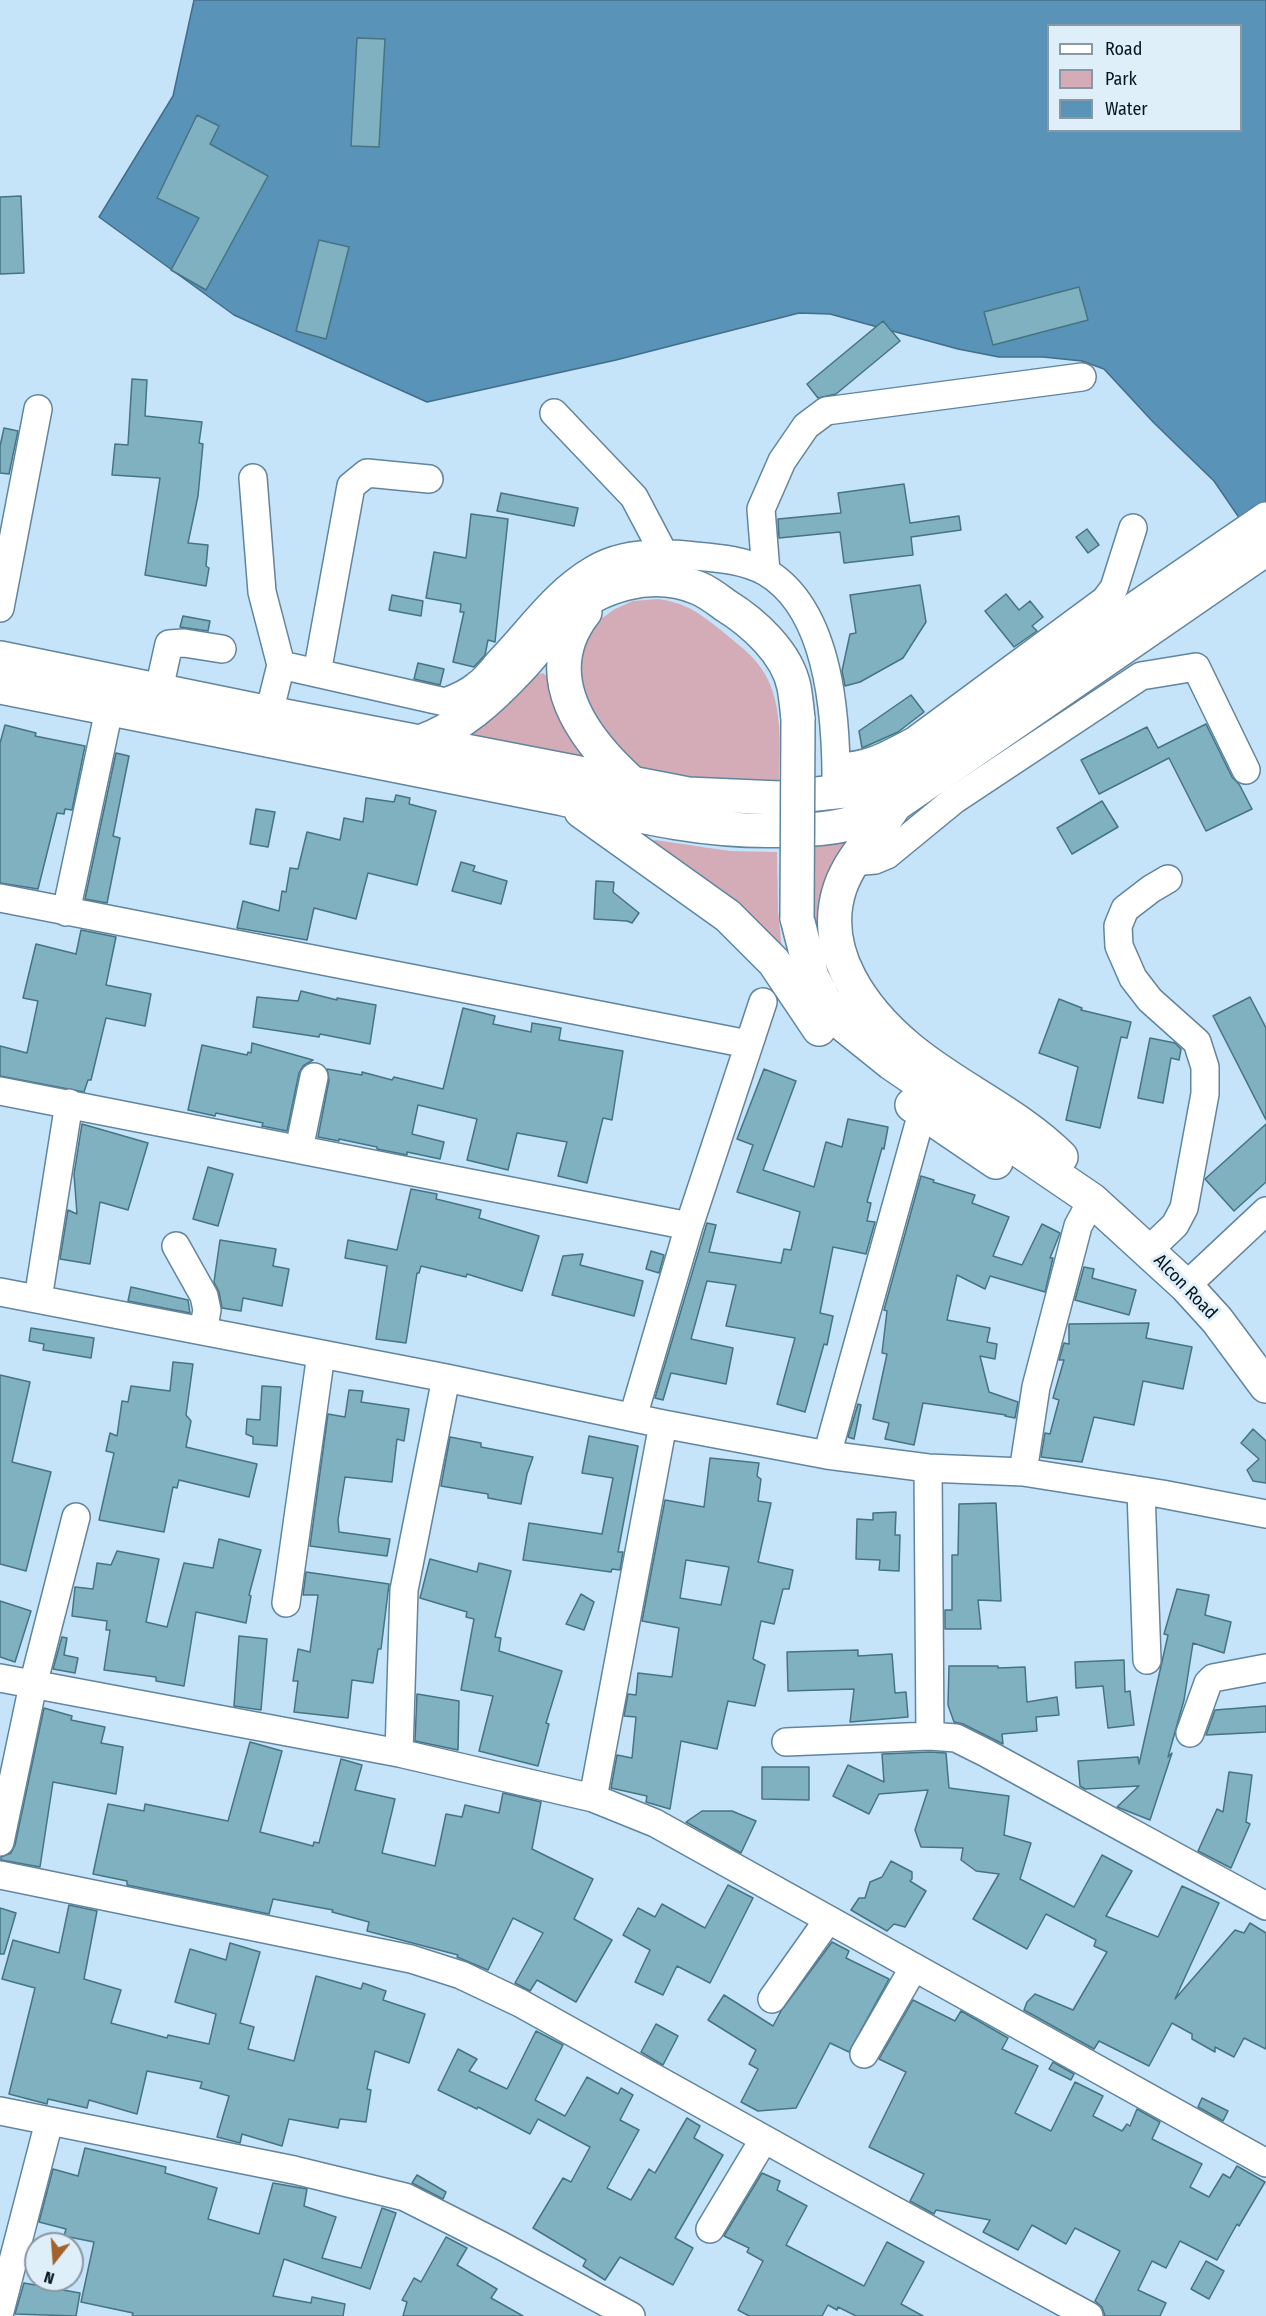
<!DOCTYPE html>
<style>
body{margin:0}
#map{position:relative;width:1266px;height:2316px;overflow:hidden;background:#c5e4fa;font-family:"Fira Sans Condensed",sans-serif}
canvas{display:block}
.legend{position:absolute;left:1047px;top:24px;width:195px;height:108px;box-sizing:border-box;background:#dfeffa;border:2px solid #8998a3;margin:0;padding:8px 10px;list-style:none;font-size:18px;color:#081620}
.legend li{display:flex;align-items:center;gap:12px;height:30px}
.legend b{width:30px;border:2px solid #8998a3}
.north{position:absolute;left:24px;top:2232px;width:60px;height:60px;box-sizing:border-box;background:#dfeffa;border:2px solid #8998a3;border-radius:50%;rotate:197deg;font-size:16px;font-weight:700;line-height:24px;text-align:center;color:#081620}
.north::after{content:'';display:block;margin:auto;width:21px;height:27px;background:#a2622b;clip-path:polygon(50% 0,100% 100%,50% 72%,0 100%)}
</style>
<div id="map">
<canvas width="1266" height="2316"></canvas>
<ul class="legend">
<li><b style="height:8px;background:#fff"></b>Road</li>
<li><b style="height:16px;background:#d4acb8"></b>Park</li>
<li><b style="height:16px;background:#5a93b8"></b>Water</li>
</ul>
<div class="north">N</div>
</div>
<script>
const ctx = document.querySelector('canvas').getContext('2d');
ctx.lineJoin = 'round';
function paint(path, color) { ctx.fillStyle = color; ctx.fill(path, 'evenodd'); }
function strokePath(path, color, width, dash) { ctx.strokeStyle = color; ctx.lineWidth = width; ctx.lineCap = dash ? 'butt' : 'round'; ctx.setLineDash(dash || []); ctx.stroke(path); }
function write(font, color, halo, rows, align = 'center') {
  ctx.font = font + ' "Fira Sans Condensed",sans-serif'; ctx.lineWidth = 6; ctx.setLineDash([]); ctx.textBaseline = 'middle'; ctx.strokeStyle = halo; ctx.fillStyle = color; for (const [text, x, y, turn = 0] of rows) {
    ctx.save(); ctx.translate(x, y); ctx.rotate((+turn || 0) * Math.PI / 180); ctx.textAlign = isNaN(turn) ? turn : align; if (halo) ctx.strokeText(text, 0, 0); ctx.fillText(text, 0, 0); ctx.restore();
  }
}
const green = new Path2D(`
 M658,599C687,603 699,613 722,631C731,639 741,646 750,655C786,690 779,739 779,785L723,786L643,771L630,765L584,705L577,656L595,623L615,609L633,601Z
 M543,673L552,681L586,758L473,737L474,732L537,675Z
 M850,838L838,871L862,1012L836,998L813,927L815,846Z
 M655,840L730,851L777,852L778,910L783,960L652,842Z`);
const water = new Path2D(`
 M194,0H1266V557L1214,481L1154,423L1104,369L1082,361L1043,357H999L958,349L830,314L799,313L616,360L427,402L234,315L99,217L173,96ZM1048,26H1240V130H1048Z`);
const building = new Path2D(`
 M357,38L385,39L379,147L351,146Z
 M197,115L219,126L210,144L268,176L206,290L171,270L199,218L157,198Z
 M21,196L24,273L0,274V197Z
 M319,240L349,247L326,339L296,331Z
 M1079,287L1088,320L993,345L984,312Z
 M883,321L900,341L836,394L818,398L807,384Z
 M132,379L147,380L145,416L202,422L199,443L203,444L198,496L188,543L208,545L206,566L209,568L206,586L145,575L160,478L112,475L115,444L128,445Z
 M4,428L18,431L9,474L0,473V446Z
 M904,484L910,523L959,516L961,530L911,537L913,555L844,563L840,532L779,538L778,519L841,513L838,493Z
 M501,493L578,508L574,526L497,511Z
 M471,514L508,519L495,642L488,640L485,655L474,667L453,662L464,612H460L461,604L426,598L434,552L466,558Z
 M1087,529L1099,545L1088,553L1076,537Z
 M920,585L926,622L903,658L860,682L845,686L842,671L850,634L856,633L850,595Z
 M1006,594L1019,610L1030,601L1043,617L1032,626L1037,631L1014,647L985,611Z
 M392,595L423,601L421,616L389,610Z
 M183,616L210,621L208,631L180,627Z
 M418,663L444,669L440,685L414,679Z
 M911,695L924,712L898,732L862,748L859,731Z
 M1206,724L1232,777L1239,784L1252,809L1206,831L1169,758L1099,794L1081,760L1147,727L1158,748Z
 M5,725L36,733L35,736L85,746L72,810L65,809L64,814L57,813L38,889L0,883V743Z
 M116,753L129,756L113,836L120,838L107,903L85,899Z
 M396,795L410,798L409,804L436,811L417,885L368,873L356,919L314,908L307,940L237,928L243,901L279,911L282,891L286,892L290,868L298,869L307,832L340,840L344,818L363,822L366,798L394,802Z
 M1102,801L1118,827L1072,854L1057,828Z
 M256,809L275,812L268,847L250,844Z
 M461,862L475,866L473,871L507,881L501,904L452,891Z
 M596,881L614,882L613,892L639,913L632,923L627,921L594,919Z
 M81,930L116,937L106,985L151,994L145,1026L106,1018L91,1080H88L84,1092L0,1076V1046L27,1053L38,1001L23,998L36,944L76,954Z
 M301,991L337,1000V998L376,1005L370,1044L320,1034L319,1037L253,1027L257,997L298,1001Z
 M1250,997L1266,1028V1120L1213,1016Z
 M1059,999L1082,1008L1081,1010L1131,1022L1127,1038L1121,1037L1100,1128L1066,1120L1078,1067L1039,1053Z
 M463,1008L495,1016L493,1024L531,1032L532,1023L561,1028L559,1040L623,1051L612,1120L603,1118L587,1183L558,1176L567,1142L517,1133L508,1170L467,1160L477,1119L418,1105L412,1134L444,1142L440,1159L407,1152V1155L377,1149V1147L339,1139V1141L318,1137L329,1080L327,1069L362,1075V1072L392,1080L394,1077L443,1089Z
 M1150,1038L1175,1043L1181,1049L1179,1060L1171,1058L1163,1103L1138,1098Z
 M252,1043L313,1060L303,1066L299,1073L287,1131L262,1126L263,1123L216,1113L215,1116L188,1110L202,1045L247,1055L248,1052L251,1053Z
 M764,1069L796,1081L763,1170L814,1187L826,1142L842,1147L848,1119L888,1127L884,1149L882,1148L867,1202L871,1203L867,1221L875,1222L866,1254L833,1247L820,1313L833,1316L827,1345L824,1344L805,1412L777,1404L795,1338L726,1326L736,1285L707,1281L691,1339L733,1348L726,1384L671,1373L663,1400L655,1398L707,1223L716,1225L709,1252L781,1263L784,1249L791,1250L800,1212L737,1192L753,1145L737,1139Z
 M82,1124L148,1143L128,1210L100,1202L90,1264L60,1259L68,1210L77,1214L74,1174Z
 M1266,1124V1182L1234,1211L1205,1179Z
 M208,1167L233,1174L218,1226L193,1219Z
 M921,1176L934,1180L933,1182L975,1195L972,1203L1009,1217L993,1256L1022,1265L1042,1224L1060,1233L1050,1258H1053L1045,1292L990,1276L985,1289L957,1275L947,1320L990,1328L987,1342L997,1344L995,1359L980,1356L989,1392L1018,1402L1015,1418L1005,1416L1006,1415L923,1403L914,1445L885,1439L889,1423L873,1419L887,1354L882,1353L887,1311L884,1310Z
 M411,1189L437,1194L436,1199L481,1210L479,1218L539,1236L522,1291L467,1274L466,1277L421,1266L419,1273H417L406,1343L376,1339L387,1266L345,1258L348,1240L397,1250Z
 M220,1240L276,1249L273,1266L289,1269L282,1306L243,1298L241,1311L222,1308L219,1292L214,1282Z
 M651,1251L664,1255L659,1273L646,1269Z
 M583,1254L580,1265L643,1281L634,1316L552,1295L563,1256Z
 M1084,1267L1094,1269L1092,1278L1136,1290L1129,1315L1075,1300Z
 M131,1287L188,1300L190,1313L128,1301Z
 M1149,1323L1146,1338L1192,1347L1183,1389L1143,1381L1134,1425L1094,1417L1082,1462L1041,1457L1045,1433L1050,1434L1059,1400L1053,1398L1064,1360H1059L1064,1343L1069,1344V1324Z
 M31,1328L94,1338L91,1358L43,1350L44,1344L29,1341Z
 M173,1362L193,1364L186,1415L191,1421L186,1447L257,1464L249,1497L179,1480L177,1488L173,1487L164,1532L99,1520L114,1453L106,1451L110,1433L117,1436L122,1401L128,1402L131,1386L170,1391Z
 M0,1375L30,1382L12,1462L51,1472L26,1571L0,1564Z
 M262,1386L281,1387L277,1446L253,1444V1437L246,1434L247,1419L260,1420Z
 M349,1390L363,1391L361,1402L409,1409L404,1441L397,1439L392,1482L345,1477L338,1520L339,1532L390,1539L387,1556L310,1546L328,1414L345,1417Z
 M858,1404L861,1405L854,1439L848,1437Z
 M1253,1429L1266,1441V1483L1253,1481L1247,1470L1259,1459L1241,1443Z
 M589,1436L638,1446L618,1552H623L620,1570L612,1569L611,1572L523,1560L529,1523L602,1534L613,1478L582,1473Z
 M450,1437L481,1443V1447L533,1457L527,1474L521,1504L488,1498V1494L441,1486Z
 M710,1458L759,1463L757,1476L761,1479L758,1501L771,1503L758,1562L793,1570L789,1589H783L774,1624L761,1621L753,1659L765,1665L755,1706L728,1701L717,1749L681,1741L670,1809L646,1802L647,1796L611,1788L617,1755L632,1758L636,1717L624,1716L628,1694L636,1695L638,1673L672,1677L679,1628L642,1621L665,1500L704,1507ZM686,1560L729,1567L721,1605L680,1598Z
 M996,1503L1001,1601L978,1600L981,1629H945V1610H952V1555H958L959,1504Z
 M896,1512L895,1535H900L899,1571L879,1570L880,1560L856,1559L857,1519L873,1520V1513Z
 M219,1539L261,1550L249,1595L251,1596L246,1623L196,1612L184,1686L156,1681V1677L104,1670L110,1630H106L107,1621L72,1616L75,1587L93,1589L97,1563L111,1565L117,1551L159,1559L146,1622L167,1627L184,1563L213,1568Z
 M430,1559L477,1572L479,1563L511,1571L495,1637L501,1638L499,1651L562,1671L546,1723L549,1724L538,1766L479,1751L493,1696L461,1690L474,1619L466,1617L467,1612L420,1598Z
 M306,1572L389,1584L381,1649H378L373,1683L352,1680L348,1718L294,1712L298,1681H293L298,1649L310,1652L318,1595H303Z
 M1177,1589L1209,1595L1205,1615L1231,1622L1224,1653L1193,1643L1184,1700L1168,1757L1172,1753L1150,1820L1117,1807L1139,1786L1085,1789L1080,1786L1078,1761L1138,1757L1139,1764L1168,1635L1164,1634Z
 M581,1594L594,1602L584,1630L566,1624Z
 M0,1601L31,1611L15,1662L0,1657Z
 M239,1636L267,1639L261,1710L234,1706Z
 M62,1637L67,1638L64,1655L78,1658L75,1673L53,1669Z
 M858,1650V1656L892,1654L895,1693L906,1692L908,1717L850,1722L854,1689L788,1691L787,1652Z
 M1124,1660L1125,1692L1130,1691L1134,1725L1108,1728L1103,1686L1076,1688L1075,1662Z
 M949,1666H998V1668L1025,1667L1027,1702L1057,1697L1059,1715L1036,1717L1037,1731L1002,1734L1003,1744L963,1724L954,1722L948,1705Z
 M417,1694L459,1701L458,1750L415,1741Z
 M1266,1706V1732L1206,1735L1215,1710Z
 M44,1708L72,1716L71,1720L105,1727L101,1743L123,1747L116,1794L53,1782L40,1867L1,1860V1857L11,1853L15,1845Z
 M250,1742L282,1751L260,1832L313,1846L314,1842L319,1843L341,1759L362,1765L355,1790L395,1799L382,1853L435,1866L446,1814L462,1817L465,1805L499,1813L503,1793L541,1802L532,1849L593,1879L574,1919L612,1940L576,2002L537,1980L530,1991L515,1983L543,1933L513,1918L488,1970L457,1957L458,1955L367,1931L369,1922L332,1912L333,1910L273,1899L269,1914L127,1885V1881L93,1874L108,1804L144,1811L145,1804L228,1821Z
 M930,1752L946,1753L949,1788L1009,1796L1004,1835L1031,1843L1020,1879L1074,1907L1102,1855L1132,1871L1106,1916L1158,1937L1182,1886L1219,1903L1175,1999L1235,1930L1244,1933L1250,1923L1266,1933V2049L1244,2038L1234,2057L1215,2047V2052L1192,2039V2034L1172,2023L1149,2066L1099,2041L1094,2049L1024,2010L1027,2002L1035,1994L1073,2010L1107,1952L1094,1946L1096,1940L1046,1914L1027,1949L973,1919L999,1874L976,1871L961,1860L963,1848L921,1847L915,1830L928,1790L879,1794L869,1814L833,1796L848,1765L884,1782L882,1754Z
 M762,1767H809V1800L762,1799Z
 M1229,1772L1252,1775L1246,1822L1250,1824L1231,1868L1198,1851L1217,1809L1223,1812Z
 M702,1811H732L756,1821L741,1853L686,1822Z
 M891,1861L912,1872V1879L910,1881L926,1891L905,1927L894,1924L887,1931L851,1910L859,1898H865L870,1882L882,1877Z
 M728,1885L753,1898L710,1983L677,1966L663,1995L635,1982L650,1950L623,1935L638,1908L655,1917L662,1904L705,1928Z
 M69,1905L97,1911L84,1979L121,1990L111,2023L167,2038L168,2035L209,2044L216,2014L175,2002L190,1949L226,1960L230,1943L260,1952L240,2023L254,2027L248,2049L294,2061L316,1976L361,1989L363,1983L386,1991L383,2000L425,2014L409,2063L375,2051L367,2089L371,2090L366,2122L340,2119L338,2128L289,2119L282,2146L242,2134L240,2143L217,2137L229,2096L200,2088L202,2082L147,2071L137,2114L89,2100L87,2108L48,2099L47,2104L9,2094L35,1988L2,1979L13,1940L59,1953Z
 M0,1908L16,1913L4,1954H0Z
 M832,1942L849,1951L846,1958L889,1979L849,2052L830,2043L796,2108L758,2111L741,2102L758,2069L749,2064L756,2050L708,2020L724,1995L773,2026L781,2011Z
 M913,2000L955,2021L961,2011L1008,2038L1002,2049L1038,2066L1015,2113L1051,2131L1075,2082L1103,2096L1093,2116L1122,2131L1127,2124L1130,2126L1137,2109L1160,2122L1152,2139L1202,2164L1190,2187L1209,2197L1223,2174L1230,2178L1237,2166L1265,2182L1239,2226L1237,2224L1217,2260L1180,2241L1166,2268L1152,2261L1138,2290L1166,2303L1160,2316H1105L1102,2307L1095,2301L1120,2251L1075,2228L1066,2244L1032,2225L1018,2250L983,2232L990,2220L936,2210L934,2214L910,2201L924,2174L869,2147L906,2072L879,2059Z
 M656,2024L678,2036L663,2065L641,2052Z
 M536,2031L563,2045L535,2100L565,2116L587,2077L618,2094L621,2088L633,2095L620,2120L639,2130L607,2188L631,2200L649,2169L655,2173L687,2118L700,2126L694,2138L723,2155L675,2238L693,2248L673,2285L620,2257L605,2280L583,2266L586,2260L533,2228L563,2178L571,2182L590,2147L538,2119L530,2134L478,2107L477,2109L438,2090L458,2049L477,2059L469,2071L507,2089Z
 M1053,2062L1074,2074L1071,2080L1049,2069Z
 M1202,2098L1228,2111L1223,2121L1198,2107Z
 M85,2148L166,2167L165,2173L217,2188L208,2219L259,2234L273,2183L307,2189L304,2206L336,2217L322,2258L361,2268L382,2208L396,2213L370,2289L284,2259L273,2296L311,2303L312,2297L345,2304L343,2316H132L133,2313L81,2302L94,2242L64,2236L66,2229L39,2222L53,2169L78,2176Z
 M762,2173L780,2181L777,2190L807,2206L786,2245L864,2286L887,2242L924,2262L901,2304L923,2316H856L838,2307L837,2310L828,2305L822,2316H749L738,2310L763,2261L747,2252L749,2248L724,2236Z
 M417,2175L446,2192L443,2199L412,2183Z
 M446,2237L467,2248L457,2265L497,2289L491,2298L523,2316H403L407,2302L402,2300L414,2278L421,2282Z
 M1206,2261L1224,2271L1209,2299L1191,2289Z
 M24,2283L80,2293L76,2316L15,2314Z`);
const minor = new Path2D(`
 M554,413L634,497L663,552
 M253,478L262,592L281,665L269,713
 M766,572L761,509L782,461L806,426L826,411L1082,377
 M0,608L38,409
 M281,665L445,702C456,698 468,693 477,685C486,679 492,670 499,662C530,630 554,593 593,570C622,552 662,552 695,556C718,558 745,560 766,572C832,611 837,724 836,793
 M317,673L351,486L367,473L429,479
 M159,689L169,644L184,643L222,649
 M837,767C869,766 886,756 914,741L1105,600L1114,588L1133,528
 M852,862L875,860L887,855L954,800L1141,676L1196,667L1246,770
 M0,898L748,1044
 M66,912L109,710
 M0,1091L689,1226
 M299,1149L314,1077
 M176,1246L204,1296L207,1310L203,1331
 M1149,1250L1175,1225L1184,1208L1205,1094V1067L1197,1042L1150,1000L1133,978L1119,946L1118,926L1125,909L1151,889L1168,879
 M1186,1286L1266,1211
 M0,1292L446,1378L663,1424L827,1455L928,1468L1023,1472L1162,1494L1266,1514
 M38,1299L69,1103
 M633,1417L689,1226L763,1002
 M827,1455L918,1127
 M928,1468L930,1736
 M1023,1472L1036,1387L1078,1226L1092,1200
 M1141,1491L1147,1660
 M286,1603L321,1354
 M0,1678L399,1753L593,1798L655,1823L1266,2163
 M1190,1733L1208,1683L1213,1678L1266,1668
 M786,1742L930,1736L956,1738L986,1753L1266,1906
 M399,1753L404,1590L446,1378
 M593,1798L663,1424
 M0,1842L33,1685L76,1517
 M0,1875L411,1959L461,1975L520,2003L818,2169L1089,2316
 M772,1999L828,1920
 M864,2054L914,1967
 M0,2111L294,2170L405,2197L502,2246L631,2316
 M710,2229L764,2139
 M0,2311L49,2122`);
const major = new Path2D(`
 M585,612C535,675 583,739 632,783
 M0,658L269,713L688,794L779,798L854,790L882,780L925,753L1266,519
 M0,687L559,798C636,816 711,834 790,830C808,830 827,829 844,825C862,821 879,813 895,805L1266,549
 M420,742C460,728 492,698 521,667C536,651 548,633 563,618C598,584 653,569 698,588C708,592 717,599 725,605C754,623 787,653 794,687C796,698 797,709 798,719
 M895,805C877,833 851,856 840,888C819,951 863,1010 910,1049C957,1088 1017,1113 1061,1157
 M581,811L728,916L774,962L819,1029
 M797,918L812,977L824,1000L840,1022L891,1063L1092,1200L1186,1286L1217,1320L1266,1386
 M912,1105L996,1162`);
const majorBridge = new Path2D(`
 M797,918L798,719`);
const streetNames = [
 ["Alcon Road",1185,1287,46]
];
paint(green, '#d4acb8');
paint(water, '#5a93b8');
strokePath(water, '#416e8a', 1.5);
paint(building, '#80b1c0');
strokePath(building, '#457482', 1.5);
strokePath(minor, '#61859e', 30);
strokePath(major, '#61859e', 36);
strokePath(minor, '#fff', 27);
strokePath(major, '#fff', 33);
strokePath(majorBridge, '#61859e', 36, []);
strokePath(majorBridge, '#fff', 33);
write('18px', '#081620', '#dfeffa', streetNames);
</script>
